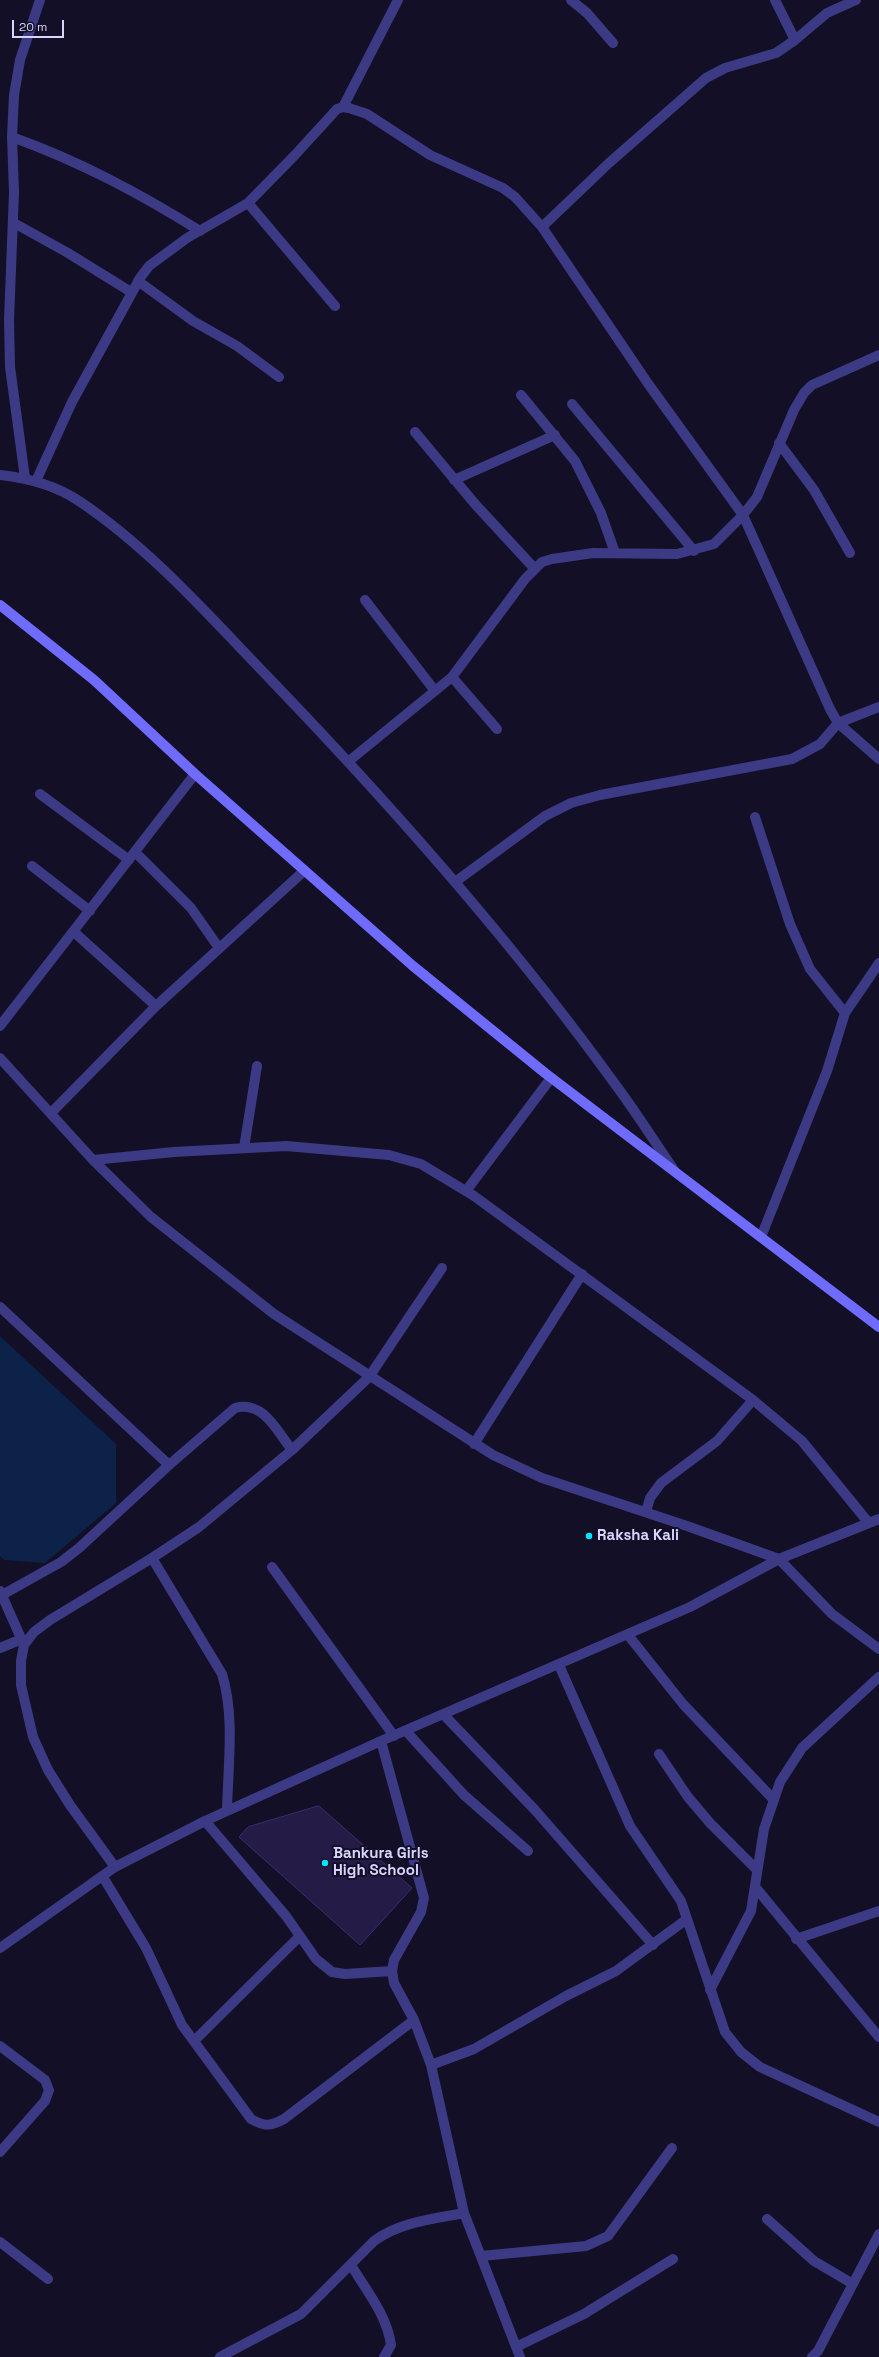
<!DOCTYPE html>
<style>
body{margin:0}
#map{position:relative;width:879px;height:2357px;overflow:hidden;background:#130f26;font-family:"Space Grotesk",sans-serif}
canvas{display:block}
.scale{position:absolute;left:12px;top:20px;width:52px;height:18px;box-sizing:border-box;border:2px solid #d9d4ff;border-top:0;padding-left:5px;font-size:12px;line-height:14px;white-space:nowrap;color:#d9d4ff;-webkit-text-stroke:3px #130f26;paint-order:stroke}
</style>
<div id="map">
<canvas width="879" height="2357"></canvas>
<div class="scale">20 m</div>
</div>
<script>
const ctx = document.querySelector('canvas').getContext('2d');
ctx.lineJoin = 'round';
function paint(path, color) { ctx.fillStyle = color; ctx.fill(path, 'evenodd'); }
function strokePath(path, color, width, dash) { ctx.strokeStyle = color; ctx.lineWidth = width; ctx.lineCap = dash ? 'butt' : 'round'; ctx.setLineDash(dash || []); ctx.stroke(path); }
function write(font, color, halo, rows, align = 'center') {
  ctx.font = font + ' "Space Grotesk",sans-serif'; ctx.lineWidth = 4; ctx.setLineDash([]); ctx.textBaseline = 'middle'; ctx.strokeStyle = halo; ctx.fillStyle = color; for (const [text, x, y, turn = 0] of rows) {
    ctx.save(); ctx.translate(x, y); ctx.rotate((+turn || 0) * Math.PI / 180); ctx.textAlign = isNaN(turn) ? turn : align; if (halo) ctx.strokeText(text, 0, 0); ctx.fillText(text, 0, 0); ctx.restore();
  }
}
const water = new Path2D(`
 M0,1336L116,1444V1503L45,1563L4,1560L0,1556Z`);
const building = new Path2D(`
 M319,1806L412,1888L360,1945L239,1837L248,1827Z`);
const street = new Path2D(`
 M571,0L587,13L613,43
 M775,0L795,40
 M343,107L398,0
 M12,137C81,162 139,193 200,231
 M248,203L335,306
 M14,223L68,253L131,292
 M542,227L649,385L743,515L830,709L838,723L879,759
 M138,281L193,321L237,346L279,377
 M521,395L575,461L601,513L615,553
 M572,404L694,551
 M415,432L475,504L534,568
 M779,443L814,490L850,553
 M0,475C28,478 55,485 79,501C151,549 210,617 270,679C393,807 511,940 615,1084C636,1112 654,1141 674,1170
 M25,478L10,367L9,320L14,192L12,137L14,95L20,60L40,0
 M454,480L555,435
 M36,481L72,402L140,278L149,266L187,238L248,203L295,155L337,109L343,107L349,108L367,114L430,155L503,188L515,197L542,227L609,163L706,78L725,68L776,53L795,40L827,13L856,0
 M365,600L435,691
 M452,677L497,729
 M349,761L452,677L525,579L542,562L552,559L593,553L677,554L714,544L743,515L757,497L794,410L804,393L812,385L879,355
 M40,794L129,860
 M755,817L790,924L810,969L845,1013
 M135,852L191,908L219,948
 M32,866L90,911
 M455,882L545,816L571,803L600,795L792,759L820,744L838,723L879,707
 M74,932L156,1006
 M0,1026L195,774
 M0,1058L93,1160L151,1217L274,1314L493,1455L542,1478L687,1526L779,1559L832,1614L879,1649
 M51,1113L156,1006L304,871
 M244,1148L257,1066
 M93,1160L174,1152L286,1146L389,1155L421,1164L474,1196L753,1400L802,1441L868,1522
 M466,1191L551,1078
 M761,1237L827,1071L845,1013L879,963
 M0,1307L169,1465L235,1408C263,1400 277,1431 292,1450
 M474,1444L582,1274
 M646,1512L650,1498L661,1483L717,1441L753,1400
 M152,1558L222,1674C235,1716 228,1766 227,1810
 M272,1567L394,1736
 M0,1591L24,1645
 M2,1595L61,1562L79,1548L169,1465
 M628,1635L683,1704L774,1800
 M0,1648L22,1639
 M559,1665L630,1826L681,1901L725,2032L741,2052L760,2067L879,2122
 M444,1715L535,1810L653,1945
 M406,1731L464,1795L528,1851
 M381,1741L424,1898L421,1912L394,1960L392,1971L394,1983L414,2020L431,2065L464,2213L520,2357
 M659,1754L688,1797L710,1823L757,1870
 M205,1821L286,1916L316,1959L332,1972L345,1974L392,1971
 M115,1867L70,1805L48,1770L33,1737L21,1685V1661L24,1645L34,1632L50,1620L152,1558L199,1527L292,1450L369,1377L442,1268
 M103,1877L146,1948L182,2025L251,2119C265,2127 271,2126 284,2119L414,2020
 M756,1888L879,2037
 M796,1939L879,1911
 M0,1948L115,1867L205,1821L381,1741L690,1607L779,1559L879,1519
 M710,1990L751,1911L764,1829L780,1782L802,1748L879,1677
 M194,2041L300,1936
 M0,2046L45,2080L49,2090L45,2101L0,2152
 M431,2065L474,2049L566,1996L616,1971L687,1919
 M767,2219L814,2261L853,2284
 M0,2242L48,2279
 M481,2256L586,2246L608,2236L672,2148
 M351,2265C366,2290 387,2315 391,2345L384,2357
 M516,2347L584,2314L673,2259
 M220,2357L301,2314L374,2241C400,2222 433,2219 464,2213
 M812,2357L818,2351L879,2234`);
const secondary = new Path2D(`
 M0,605L94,680L195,774L413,966L545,1073L879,1327`);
const markers = [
 [589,1536,4,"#00e5ff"],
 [325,1863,4,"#00e5ff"]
];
const poiNames = [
 ["Raksha Kali",597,1536],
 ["Bankura Girls",333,1854],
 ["High School",333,1871]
];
paint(water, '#0c2248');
paint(building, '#241b47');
strokePath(building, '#3b2d73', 1);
strokePath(street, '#3d3a85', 10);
strokePath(secondary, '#6f6bff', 10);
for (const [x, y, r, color] of markers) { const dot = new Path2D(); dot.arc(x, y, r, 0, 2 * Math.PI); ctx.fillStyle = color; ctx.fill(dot); strokePath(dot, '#130f26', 1.5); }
write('bold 15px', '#d9d4ff', '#130f26', poiNames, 'left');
</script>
